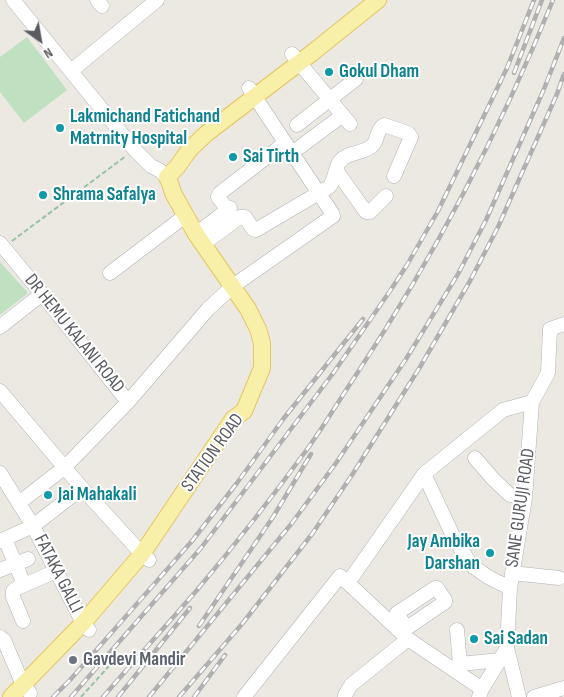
<!DOCTYPE html>
<style>
body{margin:0}
#map{position:relative;width:564px;height:697px;overflow:hidden;background:#ebe9e1;font-family:"Sofia Sans Condensed",sans-serif}
canvas{display:block}
.north{position:absolute;left:15px;top:15px;width:50px;height:50px;-webkit-text-stroke:4px #fff;paint-order:stroke;rotate:148deg;font-size:14px;font-weight:700;line-height:20px;text-align:center;color:#5a5c61}
.north::after{content:'';display:block;margin:auto;width:18px;height:22px;background:#5a5c61;clip-path:polygon(50% 0,100% 100%,50% 72%,0 100%)}
</style>
<div id="map">
<canvas width="564" height="697"></canvas>
<div class="north">N</div>
</div>
<script>
const ctx = document.querySelector('canvas').getContext('2d');
ctx.lineJoin = 'round';
function paint(path, color) { ctx.fillStyle = color; ctx.fill(path, 'evenodd'); }
function strokePath(path, color, width, dash) { ctx.strokeStyle = color; ctx.lineWidth = width; ctx.lineCap = dash ? 'butt' : 'round'; ctx.setLineDash(dash || []); ctx.stroke(path); }
function write(font, color, halo, rows, align = 'center') {
  ctx.font = font + ' "Sofia Sans Condensed",sans-serif'; ctx.lineWidth = 4; ctx.setLineDash([]); ctx.textBaseline = 'middle'; ctx.strokeStyle = halo; ctx.fillStyle = color; for (const [text, x, y, turn = 0] of rows) {
    ctx.save(); ctx.translate(x, y); ctx.rotate((+turn || 0) * Math.PI / 180); ctx.textAlign = isNaN(turn) ? turn : align; if (halo) ctx.strokeText(text, 0, 0); ctx.fillText(text, 0, 0); ctx.restore();
  }
}
const green = new Path2D(`
 M27,37L67,90L24,123L0,92V57Z
 M0,262L28,293L0,315Z`);
const path = new Path2D(`
 M12,241L126,156
 M81,697L109,666`);
const minor = new Path2D(`
 M13,0L135,150L151,166L159,170L167,177
 M97,0L102,6
 M292,54L350,124
 M71,71L157,0
 M297,125L356,79
 M300,147L343,115
 M336,170L366,212H370L386,196
 M228,210L218,197L220,193L285,143
 M196,234L230,208
 M0,243L42,294L128,402
 M203,244L240,217H245L253,229L256,230L329,187C336,179 334,169 340,161C349,151 364,154 373,145C378,139 377,129 384,125L408,133L411,137L394,176
 M110,273L185,216
 M0,327L42,294
 M0,391L82,488L142,554L149,560
 M475,458L493,479L510,495L525,498
 M0,473L33,526L83,623L89,630
 M424,474L454,538L471,565L488,577L510,588
 M19,503L65,467L128,402L208,309L233,286L333,216L332,213L249,88
 M5,539L21,577
 M0,541L33,526L82,488
 M0,570L28,559
 M512,573L559,578
 M348,583L408,639L482,689
 M23,621L13,597V591L15,589L56,571
 M457,630L460,664L500,660
 M401,632L445,602V600L437,588H435L397,613V614L407,628
 M0,637L4,640L23,685L30,693
 M507,648L519,697
 M244,697L340,576L348,583L424,474L503,410L532,402
 M345,697V695L351,685L408,639
 M479,697L482,689L507,648L510,588L525,498L532,402L548,373L550,329L564,324
 M534,697L564,688`);
const major = new Path2D(`
 M167,177L177,167L190,149L207,133L312,53L378,0
 M11,697L83,623L142,554L233,419L244,411L262,368V343L258,329L248,309L196,234L173,193L170,183L167,177`);
const rail = new Path2D(`
 M514,73L542,0
 M199,626L273,517L311,454
 M53,697L70,680L192,541L237,483L284,418L363,319
 M71,697L201,548L334,372L390,291L407,265L438,211L507,68L534,0
 M103,697C134,661 166,626 197,590C235,545 273,496 308,448C325,424 340,399 356,375C434,257 500,131 553,0
 M118,697L190,608
 M149,697L292,523L336,463L406,359L458,274L486,220L544,89L564,38
 M179,697L242,624L312,534L352,475L420,367L470,281L498,227L557,94L564,74
 M194,697L225,655`);
const markers = [
 [329,72,5,"#0f9aa8"],
 [60,128,5,"#0f9aa8"],
 [233,157,5,"#0f9aa8"],
 [43,195,5,"#0f9aa8"],
 [48,495,5,"#0f9aa8"],
 [490,553,5,"#0f9aa8"],
 [474,639,5,"#0f9aa8"],
 [73,660,5,"#6b7280"]
];
const cultureNames = [
 ["Gokul Dham",339,72],
 ["Lakmichand Fatichand",70,117],
 ["Matrnity Hospital",70,139],
 ["Sai Tirth",243,157],
 ["Shrama Safalya",53,195],
 ["Jai Mahakali",58,495],
 ["Jay Ambika",480,542,"right"],
 ["Darshan",480,564,"right"],
 ["Sai Sadan",484,639]
];
const streetNames = [
 ["DR HEMU KALANI ROAD",74,334,51],
 ["STATION ROAD",213,453,-54],
 ["SANE GURUJI ROAD",521,508,-82],
 ["FATAKA GALLI",58,574,63]
];
const worshipNames = [
 ["Gavdevi Mandir",83,660]
];
paint(green, '#bfe1c1');
strokePath(minor, '#b2b3b8', 15);
strokePath(major, '#e5c660', 18);
strokePath(path, '#99c1a7', 2, [5, 2.5]);
strokePath(minor, '#fff', 14);
strokePath(major, '#f8efa9', 16);
strokePath(rail, '#b0b0b1', 4.5);
strokePath(rail, '#fff', 2.5, [8]);
for (const [x, y, r, color] of markers) { const dot = new Path2D(); dot.arc(x, y, r, 0, 2 * Math.PI); ctx.fillStyle = color; ctx.fill(dot); strokePath(dot, '#fff', 2); }
write('bold 19px', '#0d838f', '#fff', cultureNames, 'left');
write('19px', '#5a5c61', '#fff', streetNames);
write('bold 19px', '#5b616d', '#fff', worshipNames, 'left');
</script>
